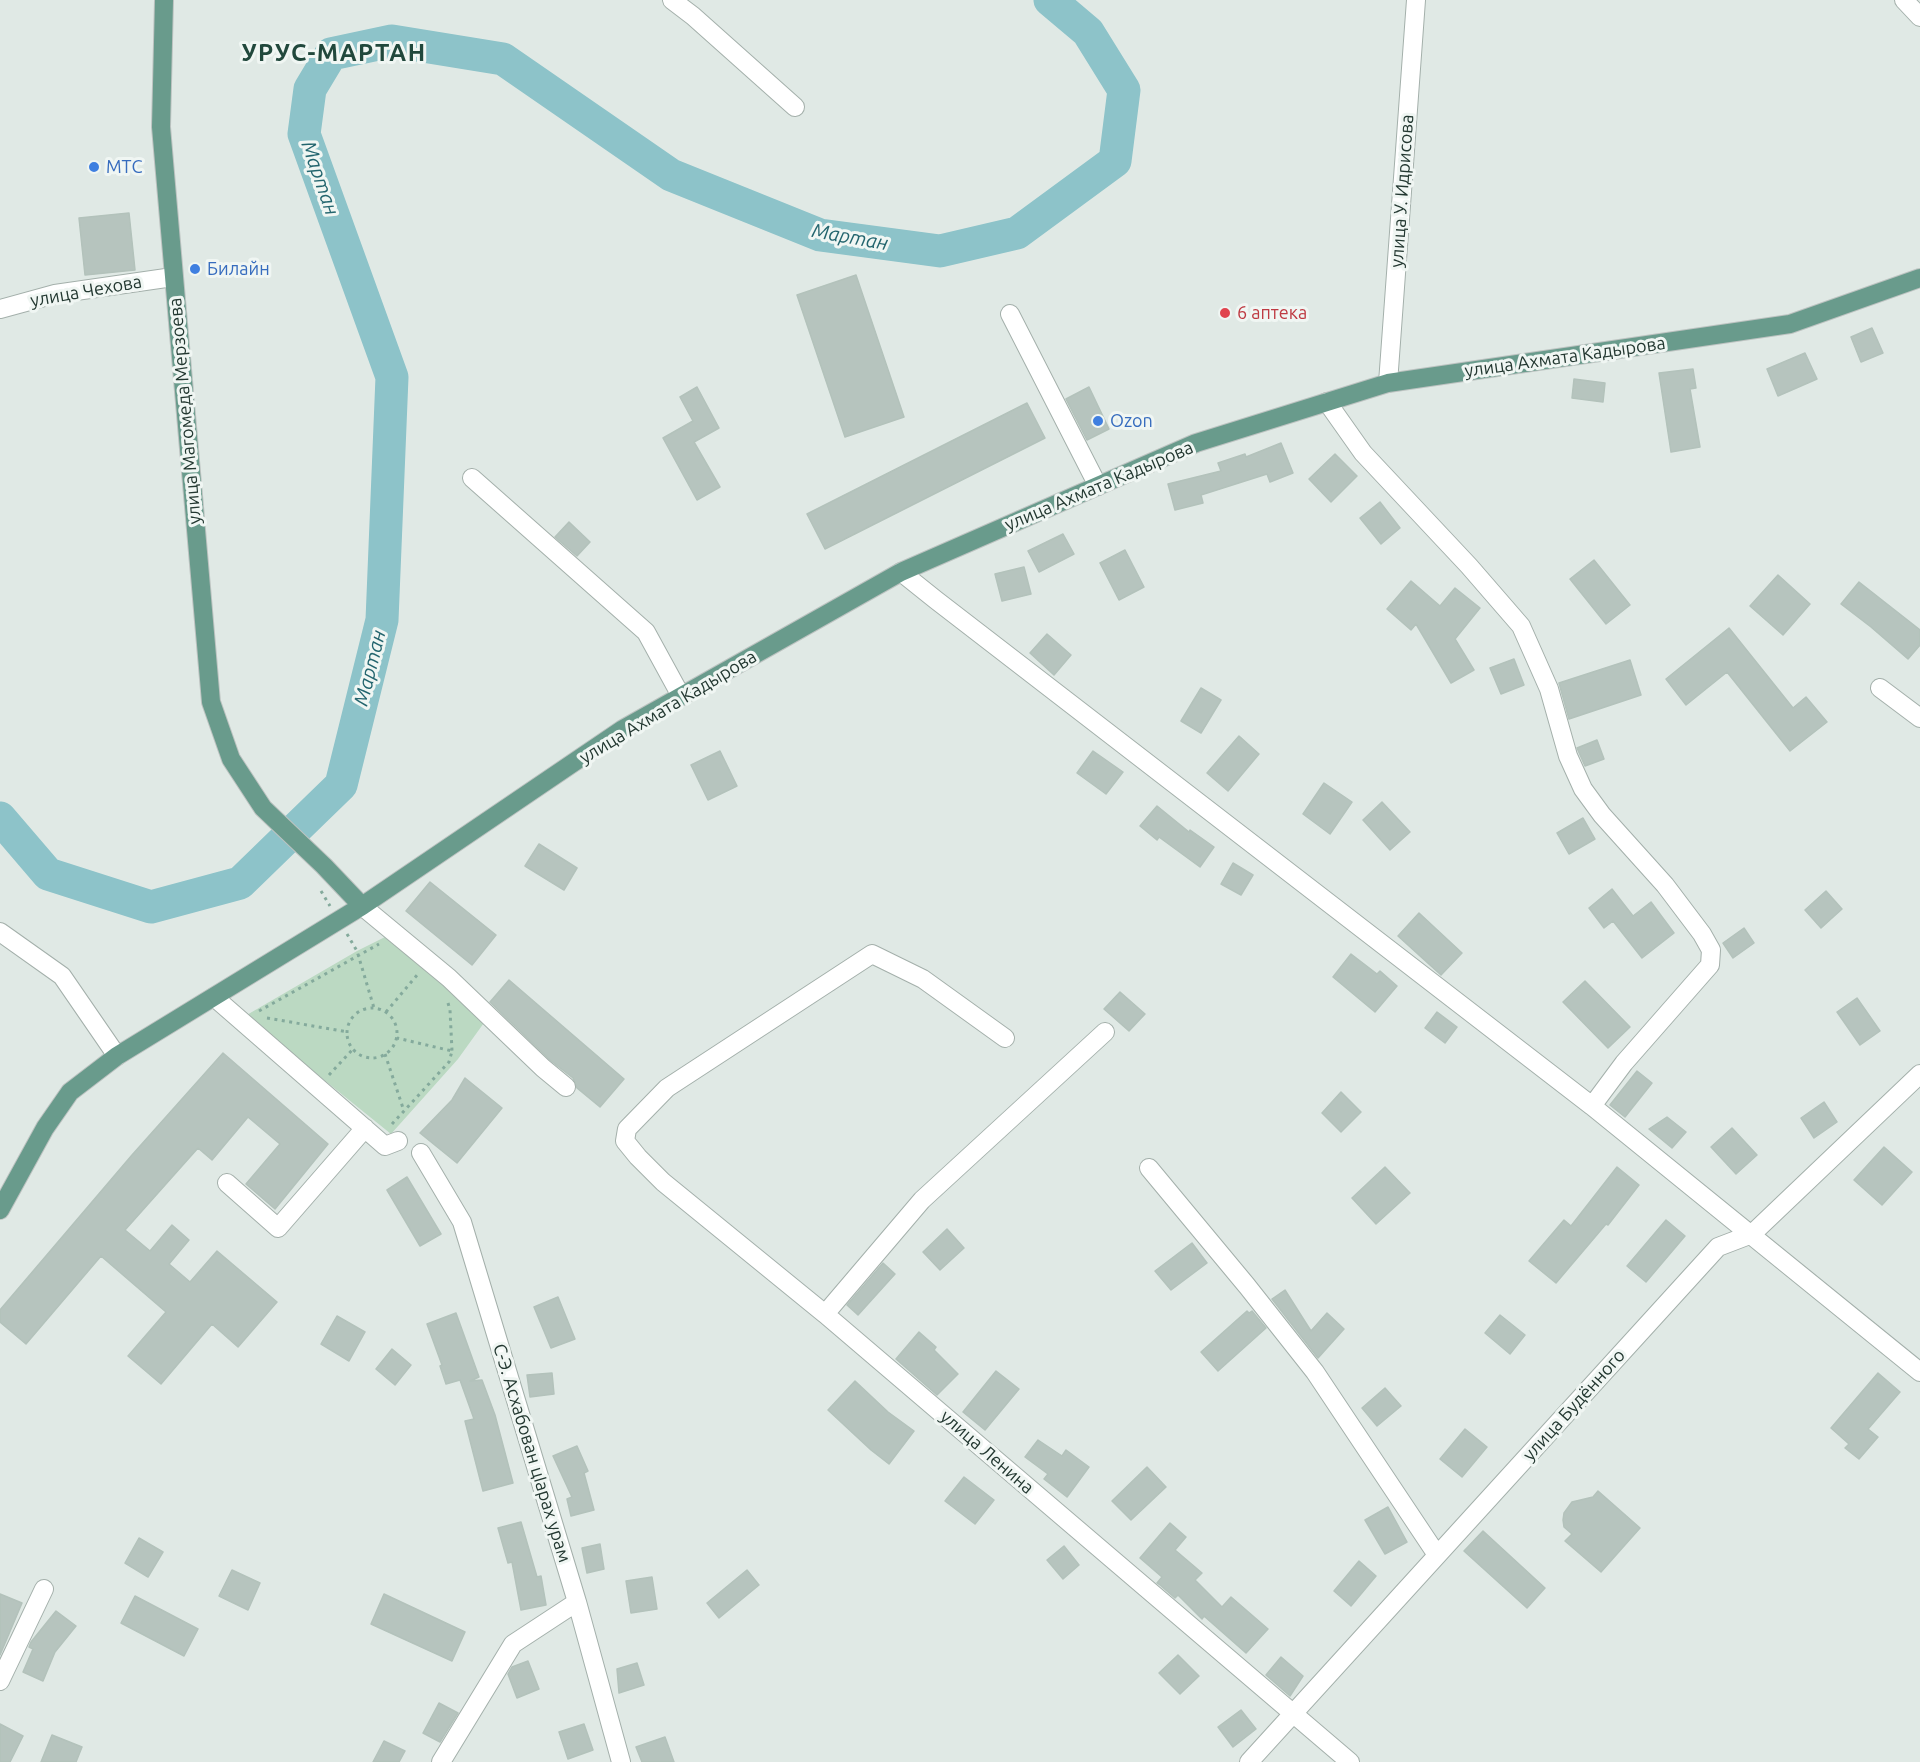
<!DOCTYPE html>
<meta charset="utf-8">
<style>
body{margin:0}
canvas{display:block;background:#e0e9e5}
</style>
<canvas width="1920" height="1762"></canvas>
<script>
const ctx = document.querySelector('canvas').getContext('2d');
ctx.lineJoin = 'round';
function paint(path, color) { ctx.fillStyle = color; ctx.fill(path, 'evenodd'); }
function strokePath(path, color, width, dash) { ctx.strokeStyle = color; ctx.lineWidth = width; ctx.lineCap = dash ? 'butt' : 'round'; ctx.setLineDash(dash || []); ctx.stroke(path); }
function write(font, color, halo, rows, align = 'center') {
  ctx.font = font + ' Ubuntu,sans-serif'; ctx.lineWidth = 6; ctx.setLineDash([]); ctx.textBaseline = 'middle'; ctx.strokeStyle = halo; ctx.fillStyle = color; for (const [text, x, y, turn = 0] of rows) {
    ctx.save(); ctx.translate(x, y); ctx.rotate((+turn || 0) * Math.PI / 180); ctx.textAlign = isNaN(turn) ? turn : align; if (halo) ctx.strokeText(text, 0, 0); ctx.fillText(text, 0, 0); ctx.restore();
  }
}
const green = new Path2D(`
 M391,934L486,1020L458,1059L391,1134L245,1016L357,951Z`);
const river = new Path2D(`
 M0,818L48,874L151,907L240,883L341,785L382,620L392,377L304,134L310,89L331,54L392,41L503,59L671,175L820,235L940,251L1017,233L1115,161L1124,90L1088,32L1050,0`);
const building = new Path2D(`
 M129,213L135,270L85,275L79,218Z
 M856,275L904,417L845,437L797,295Z
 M1872,328L1883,353L1861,362L1851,337Z
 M1805,353L1817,379L1778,396L1767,369Z
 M1693,369L1696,388L1690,389L1700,447L1671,452L1659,373Z
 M1574,379L1605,383L1603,402L1572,398Z
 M697,387L719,428L694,442L720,487L697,500L663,438L693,421L680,397Z
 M1089,387L1109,429L1087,440L1066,399Z
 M1027,403L1045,438L825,549L807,514Z
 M1281,443L1293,473L1270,482L1267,474L1201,495L1203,503L1175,510L1168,484L1221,471L1218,463L1245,454L1246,457Z
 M1335,454L1357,476L1331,502L1309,479Z
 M1380,502L1400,528L1381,544L1360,518Z
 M569,522L590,542L577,556L555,537Z
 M1063,534L1074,554L1039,572L1028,551Z
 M1125,550L1144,587L1119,600L1100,563Z
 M1594,560L1630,605L1606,624L1570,579Z
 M1024,567L1031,594L1002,601L995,574Z
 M1778,575L1810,604L1783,635L1750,606Z
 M1411,581L1440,606L1455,588L1480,608L1455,639L1474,670L1451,683L1416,624L1411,630L1387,609Z
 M1859,582L1920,630V645L1908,659L1871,627L1841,604Z
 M1729,628L1793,708L1806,697L1827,722L1790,751L1727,672L1686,705L1666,679Z
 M1047,634L1071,655L1054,675L1030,653Z
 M1514,659L1524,685L1501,694L1490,668Z
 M1630,660L1641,695L1569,719L1559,683Z
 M1201,688L1221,700L1201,733L1181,721Z
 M1239,736L1259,754L1228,791L1207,773Z
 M1597,740L1604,759L1585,766L1577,748Z
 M720,751L737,786L708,800L691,765Z
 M1093,751L1123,772L1106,794L1077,773Z
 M1324,783L1352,802L1330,834L1303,814Z
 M1382,802L1410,832L1390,850L1363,820Z
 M1157,806L1189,832L1190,830L1214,847L1200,867L1159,837L1157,840L1140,826Z
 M1583,818L1595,839L1569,854L1557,833Z
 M539,844L577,868L564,890L525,866Z
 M1233,863L1253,875L1241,895L1221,884Z
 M430,882L496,935L472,965L406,911Z
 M1612,889L1633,916L1651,902L1674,933L1642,958L1613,921L1604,928L1589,908Z
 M1826,891L1842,909L1821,928L1805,910Z
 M1419,913L1462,953L1441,975L1398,936Z
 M1744,928L1754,943L1733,958L1723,943Z
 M1351,954L1377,974L1380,971L1397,986L1375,1012L1333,977Z
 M509,980L624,1079L600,1107L577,1088L573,1078L550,1060L490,1002Z
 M1585,981L1630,1027L1608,1048L1563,1002Z
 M1120,992L1145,1014L1129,1031L1104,1009Z
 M1857,998L1880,1031L1860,1045L1837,1012Z
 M1437,1012L1457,1027L1445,1043L1425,1028Z
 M223,1053L328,1144L275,1209L246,1184L280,1144L248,1117L212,1160L198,1148L125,1230L150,1251L172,1225L189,1240L169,1264L190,1282L217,1251L277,1302L238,1347L212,1324L161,1384L128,1356L166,1312L101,1256L26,1344L0,1322V1310L132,1155Z
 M1637,1071L1652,1083L1625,1117L1610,1105Z
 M465,1078L502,1108L457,1163L420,1133L452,1100Z
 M1341,1092L1361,1112L1341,1132L1322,1113Z
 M1824,1102L1837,1122L1814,1138L1801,1118Z
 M1667,1117L1686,1132L1672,1148L1649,1129Z
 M1732,1128L1757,1155L1736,1174L1711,1147Z
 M1884,1147L1912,1172L1882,1205L1854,1180Z
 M1385,1167L1410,1193L1376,1224L1352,1198Z
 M1617,1167L1639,1185L1608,1225L1606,1224L1556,1283L1529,1261L1564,1220L1571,1226Z
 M407,1177L441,1234L420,1246L387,1190Z
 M1666,1220L1685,1236L1646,1282L1627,1266Z
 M947,1229L964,1248L940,1270L923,1252Z
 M1192,1243L1207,1263L1171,1290L1155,1271Z
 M883,1263L895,1274L858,1315L847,1305Z
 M1285,1290L1311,1331L1327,1313L1344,1329L1318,1358L1272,1299Z
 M558,1297L575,1339L551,1348L534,1307Z
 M1247,1311L1249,1313L1252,1311L1266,1328L1218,1371L1201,1352Z
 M456,1313L479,1377L470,1381L482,1380L495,1415L513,1483L483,1491L465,1421L474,1419L460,1380L446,1384L440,1366L442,1365L427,1324Z
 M1500,1315L1525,1335L1510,1354L1485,1333Z
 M337,1316L365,1332L349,1361L321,1344Z
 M919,1332L936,1347L934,1350L958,1374L937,1395L896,1359Z
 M392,1349L411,1365L395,1385L376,1369Z
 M996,1371L1019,1389L985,1430L963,1412Z
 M552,1373L554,1394L530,1397L527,1375Z
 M1878,1373L1900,1392L1868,1429L1878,1437L1859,1459L1845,1448L1849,1444L1831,1428Z
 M855,1381L888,1412L914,1431L889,1464L871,1450L828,1410Z
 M1385,1388L1401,1406L1377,1426L1362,1408Z
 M1465,1429L1487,1447L1462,1477L1440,1459Z
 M1038,1440L1062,1456L1066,1450L1089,1467L1067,1497L1044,1479L1048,1474L1025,1457Z
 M577,1446L588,1471L584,1473L594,1510L571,1516L567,1499L572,1497L553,1456Z
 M1147,1467L1166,1487L1131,1520L1112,1501Z
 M964,1477L994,1500L975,1524L945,1501Z
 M1598,1491L1640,1528L1601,1572L1565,1541L1572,1534L1564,1527L1563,1520L1564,1513L1572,1502L1593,1497Z
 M1388,1507L1407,1542L1385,1554L1365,1520Z
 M521,1522L537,1577L541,1576L546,1605L521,1610L512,1562L508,1563L498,1528Z
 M1170,1523L1186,1537L1175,1550L1202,1573L1195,1580L1222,1607L1231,1597L1268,1629L1246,1653L1204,1616L1202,1619L1178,1595L1175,1598L1160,1585L1157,1583L1162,1577L1140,1558Z
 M1483,1531L1545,1588L1527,1608L1464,1551Z
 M139,1538L163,1552L148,1577L125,1563Z
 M600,1544L604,1569L587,1573L582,1548Z
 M1064,1546L1079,1565L1063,1579L1047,1560Z
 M1359,1561L1376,1576L1351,1606L1334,1591Z
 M232,1570L260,1583L248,1610L219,1596Z
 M747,1570L759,1585L719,1618L707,1603Z
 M652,1577L657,1609L631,1613L626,1581Z
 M0,1594L22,1603L0,1655Z
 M384,1594L465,1632L452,1661L371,1624Z
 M135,1596L198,1629L184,1656L121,1623Z
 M56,1611L76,1626L55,1652L43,1681L23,1672L33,1649L29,1647L31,1642Z
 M1178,1655L1199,1676L1180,1694L1159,1673Z
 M1281,1657L1303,1676L1290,1696L1266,1675Z
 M528,1661L539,1689L517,1698L508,1674L512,1667Z
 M637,1663L644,1685L619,1693L617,1669Z
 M439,1703L458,1713L440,1742L423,1733Z
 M1241,1710L1256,1729L1233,1747L1218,1727Z
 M0,1724L23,1736L10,1762H0Z
 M584,1724L593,1750L568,1759L559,1732Z
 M52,1735L82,1747L76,1762H41Z
 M665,1737L674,1762H642L636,1747Z
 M384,1741L405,1751L399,1762H373Z`);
const path = new Path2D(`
 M321,891L330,906
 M347,934L357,951L374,1008
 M448,1003L450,1010L452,1051
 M347 1033a25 25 0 1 1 50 0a25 25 0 1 1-50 0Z
 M259,1011L379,944
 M386,1012L418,974
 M267,1018L348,1032
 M385,1054L404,1111
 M329,1075L353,1049
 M392,1124L449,1062L452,1051L397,1038`);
const minor = new Path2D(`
 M672,0L693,16L795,107
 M1904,0L1920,17
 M0,309L55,294L173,277
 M1010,314L1098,486
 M1388,383L1416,0
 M1327,402L1363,453L1469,566L1521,626L1549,689L1568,756L1583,789L1602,815L1665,885L1702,934L1711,950L1710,965L1624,1063L1592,1106
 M472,478L646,632L681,696
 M901,572L936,600L1592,1106L1920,1372
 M1880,688L1920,718
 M362,906L449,978L543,1068L566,1087
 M0,932L62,976L117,1056
 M214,997L385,1146L398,1141
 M1005,1038L923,979L872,954L667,1088L627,1129L625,1141L638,1157L663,1182L825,1314L1350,1762
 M421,1153L462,1222L577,1602L621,1762
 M1149,1168L1247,1286L1315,1372L1437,1555
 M227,1183L278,1228L365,1128
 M825,1314L922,1200L1105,1032
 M0,1681L44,1589
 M441,1762L513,1644L577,1602
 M1249,1762L1718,1247L1752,1234L1920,1074`);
const major = new Path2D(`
 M164,0L161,127L211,702L231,759L263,808L324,866L362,906
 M0,1210L45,1128L70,1092L117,1056L362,906L623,729L901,572L1196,443L1388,383L1790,324L1920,278`);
const markers = [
 [94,167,6,"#3f7fe0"],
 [195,269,6,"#3f7fe0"],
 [1225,313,6,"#e0444e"],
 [1098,421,6,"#3f7fe0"]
];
const shopNames = [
 ["МТС",106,167],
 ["Билайн",207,269],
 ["Ozon",1110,421]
];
const streetNames = [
 ["улица У. Идрисова",1402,191,-86],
 ["улица Чехова",86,291,-10],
 ["улица Ахмата Кадырова",1565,357,-8],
 ["улица Магомеда Мерзоева",185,411,-95],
 ["улица Ахмата Кадырова",1099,486,-23],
 ["улица Ахмата Кадырова",668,707,-31],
 ["улица Будённого",1574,1405,-48],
 ["улица Ленина",987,1452,41],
 ["С-Э. Асхабован цIарах урам",532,1453,73]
];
const healthNames = [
 ["6 аптека",1237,313]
];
const waterNames = [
 ["Мартан",320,178,71],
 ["Мартан",850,237,10],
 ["Мартан",370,668,-76]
];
const districtNames = [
 ["УРУС-МАРТАН",334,53]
];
paint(green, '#bbd9c2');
strokePath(river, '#8dc3c9', 33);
paint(building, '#b6c4be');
strokePath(building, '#b3c2bb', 1.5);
strokePath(minor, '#a4b0ab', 20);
strokePath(major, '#bdc3c1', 20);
strokePath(path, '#84aa9c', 3, [3, 4.5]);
strokePath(minor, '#fff', 18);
strokePath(major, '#699b8c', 18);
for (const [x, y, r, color] of markers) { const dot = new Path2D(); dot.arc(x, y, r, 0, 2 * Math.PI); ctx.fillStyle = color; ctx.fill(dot); strokePath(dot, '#f0f6f3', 2); }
write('18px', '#366cbe', '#f0f6f3', shopNames, 'left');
write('18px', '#233831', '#f0f6f3', streetNames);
write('18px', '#be3a42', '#f0f6f3', healthNames, 'left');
write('italic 20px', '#23656e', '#f0f6f3', waterNames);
ctx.letterSpacing = '1.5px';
write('bold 24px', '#21483c', '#f0f6f3', districtNames);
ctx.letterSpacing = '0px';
</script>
